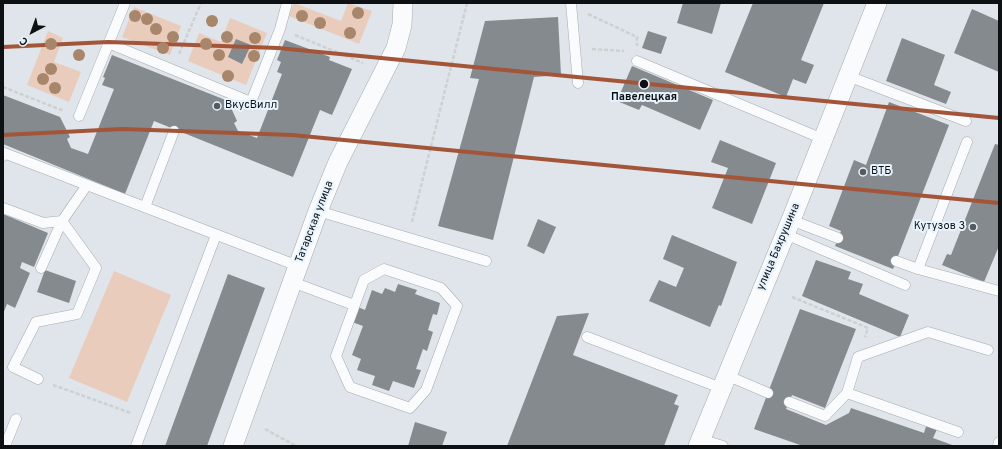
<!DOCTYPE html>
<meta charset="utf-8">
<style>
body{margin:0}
#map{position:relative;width:1002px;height:449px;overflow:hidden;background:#dfe5ea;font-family:Overpass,sans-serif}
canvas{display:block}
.frame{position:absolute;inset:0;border:4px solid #0d1114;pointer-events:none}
.north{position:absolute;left:12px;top:12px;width:40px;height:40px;-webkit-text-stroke:3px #e7f3fd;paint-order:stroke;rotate:221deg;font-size:11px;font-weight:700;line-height:16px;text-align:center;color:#0d1114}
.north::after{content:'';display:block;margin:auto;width:14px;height:18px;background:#0d1114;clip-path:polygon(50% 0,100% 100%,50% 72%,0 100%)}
</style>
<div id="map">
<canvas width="1002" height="449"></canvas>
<div class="frame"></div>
<div class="north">С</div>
</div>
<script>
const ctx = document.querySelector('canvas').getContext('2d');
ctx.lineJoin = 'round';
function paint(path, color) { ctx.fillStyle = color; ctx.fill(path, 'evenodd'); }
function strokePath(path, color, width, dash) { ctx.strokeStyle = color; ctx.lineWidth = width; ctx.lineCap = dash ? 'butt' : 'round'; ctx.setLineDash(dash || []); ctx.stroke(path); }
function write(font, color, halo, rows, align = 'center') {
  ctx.font = font + ' Overpass,sans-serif'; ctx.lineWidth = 4; ctx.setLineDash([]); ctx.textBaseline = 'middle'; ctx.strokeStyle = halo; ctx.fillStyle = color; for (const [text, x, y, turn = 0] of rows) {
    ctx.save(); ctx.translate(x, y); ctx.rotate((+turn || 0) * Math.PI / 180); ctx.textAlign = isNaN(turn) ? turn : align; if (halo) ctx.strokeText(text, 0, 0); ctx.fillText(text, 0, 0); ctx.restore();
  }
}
const green = new Path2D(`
 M294,3L341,21L348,3L372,11L359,44L289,16Z
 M134,7L181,26L170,55L122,37Z
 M230,18L267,33L246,85L188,61L199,33L221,42Z
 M48,31L63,38L54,62L81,72L69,102L27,85Z
 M114,271L171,295L127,402L69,378Z`);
const building = new Path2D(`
 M683,3H721L712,34L677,23Z
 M753,3H824L801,60L814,65L806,84L793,79L786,97L725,72Z
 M972,9L999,21V72L954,53Z
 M558,17L561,75L534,77L493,240L438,226L479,79L470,78L485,21Z
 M648,31L667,37L661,54L642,48Z
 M902,38L945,55L934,85L951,92L946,104L886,81Z
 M236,39L251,45L242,64L228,57Z
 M285,40L330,57L329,60L352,69L332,115L320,110L293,177L154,121L125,194L3,144V95L60,117L70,137L67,139L71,148L88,154L114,89L102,85L105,78L103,77L112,55L228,101L237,121L234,123L238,131L257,138L282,74L277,72L281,62L277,60Z
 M632,66L713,100L700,130L642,105L639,110L617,101Z
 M889,102L949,125L893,269L835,246L841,231L829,226L854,160L866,165Z
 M720,140L776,163L752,224L712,208L728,168L711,162Z
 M995,144L999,145V246L984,282L942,265L947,254L951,255Z
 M3,214L48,233L34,267L22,262L20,268L30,273L15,308L7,304L3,314Z
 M538,219L556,227L544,254L527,246Z
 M672,235L737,262L721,306L719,305L710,327L649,301L659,280L676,287L684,268L663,259Z
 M816,260L851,272L848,279L863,284L859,294L909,315L900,337L802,296Z
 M45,270L76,281L69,303L37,292Z
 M228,274L265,288L207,446H165Z
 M398,284L417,290L415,294L440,303L437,315L433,314L428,330L433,332L427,351L423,349L416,369L421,370L414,388L393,381L389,391L372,385L375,376L357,370L361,359L352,355L363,326L352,322L358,307L365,310L372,290L382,294L385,288L395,292Z
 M800,309L856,329L825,408L792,395L786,409L826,425L849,413L851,408L924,433L927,423L938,427L933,438L955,446H803L754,429Z
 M589,313L573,355L678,395L674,404L679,406L664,446H507L557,316Z
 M415,422L447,432L442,446H408Z`);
const path = new Path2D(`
 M588,14L637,37V46
 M295,35L363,63
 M592,49L624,51
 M179,54L201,3
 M3,87L64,111
 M412,222L467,3
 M792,297L868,328L865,337
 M53,385L131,413
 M265,429L296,446`);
const lane = new Path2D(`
 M571,3L578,83
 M108,43L251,102L280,29L287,3
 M637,61L823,139
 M848,76L966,121
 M79,116L125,3
 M3,156L4,153L298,266
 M145,207L174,131
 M3,208L43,223L62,221
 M318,211L486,261
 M791,220L838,238
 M785,234L905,285
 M896,261L918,269L999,291
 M41,268L62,221L87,185
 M384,269L441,288L457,306L426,390L410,408L350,387L336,356L364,280Z
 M918,269L967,142
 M292,282L354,305
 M587,337L721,388
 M726,375L768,393
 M38,379L13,367L36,322L77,314L96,268L62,221
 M847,393L958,432
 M789,402L825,416L847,393L858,357L928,332L988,350
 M700,439L723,446
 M5,446L16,419
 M136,446L216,235
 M998,446L999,442`);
const street = new Path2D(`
 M233,446L318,211L338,162L396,48L402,25L403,3
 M698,446L791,220L877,3`);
const metro1 = new Path2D(`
 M3,47L108,42L278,48L999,118
 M3,135L122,129L292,135L999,203`);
const trees = [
 [358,13],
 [135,16],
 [302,16],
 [147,19],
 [212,21],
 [320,23],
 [156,29],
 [350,33],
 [173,37],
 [227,37],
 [255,38],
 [51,44],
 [206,44],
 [163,48],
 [79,55],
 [219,55],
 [254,56],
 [51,69],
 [228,76],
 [43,79],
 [55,88]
];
const markers = [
 [644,84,5,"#0d1114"],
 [217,106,4,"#565b5f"],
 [863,172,4,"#565b5f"],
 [973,227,4,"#565b5f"]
];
const stopNames = [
 ["Павелецкая",644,98]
];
const poiNames = [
 ["ВкусВилл",225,106],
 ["ВТБ",871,172],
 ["Кутузов 3",965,227,"right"]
];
const streetNames = [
 ["Татарская улица",315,222,-69],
 ["улица Бахрушина",779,247,-67]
];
paint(green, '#eaccbc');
paint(building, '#858a8e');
strokePath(lane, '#a6abaf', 11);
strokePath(street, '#a6abaf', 20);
strokePath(path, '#ced0d1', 2.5, [4, 2]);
strokePath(lane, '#fafbfc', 10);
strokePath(street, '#fafbfc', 19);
strokePath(metro1, '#a35539', 4);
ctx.fillStyle = '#a7866c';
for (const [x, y] of trees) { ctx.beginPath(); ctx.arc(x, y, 6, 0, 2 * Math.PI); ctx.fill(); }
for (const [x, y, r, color] of markers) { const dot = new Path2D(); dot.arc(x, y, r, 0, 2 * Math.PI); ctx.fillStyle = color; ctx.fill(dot); strokePath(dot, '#e7f3fd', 1.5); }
write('bold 11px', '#0d1114', '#e7f3fd', stopNames);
write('11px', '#0d1114', '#e7f3fd', poiNames, 'left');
write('11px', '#0d1114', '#e7f3fd', streetNames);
</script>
